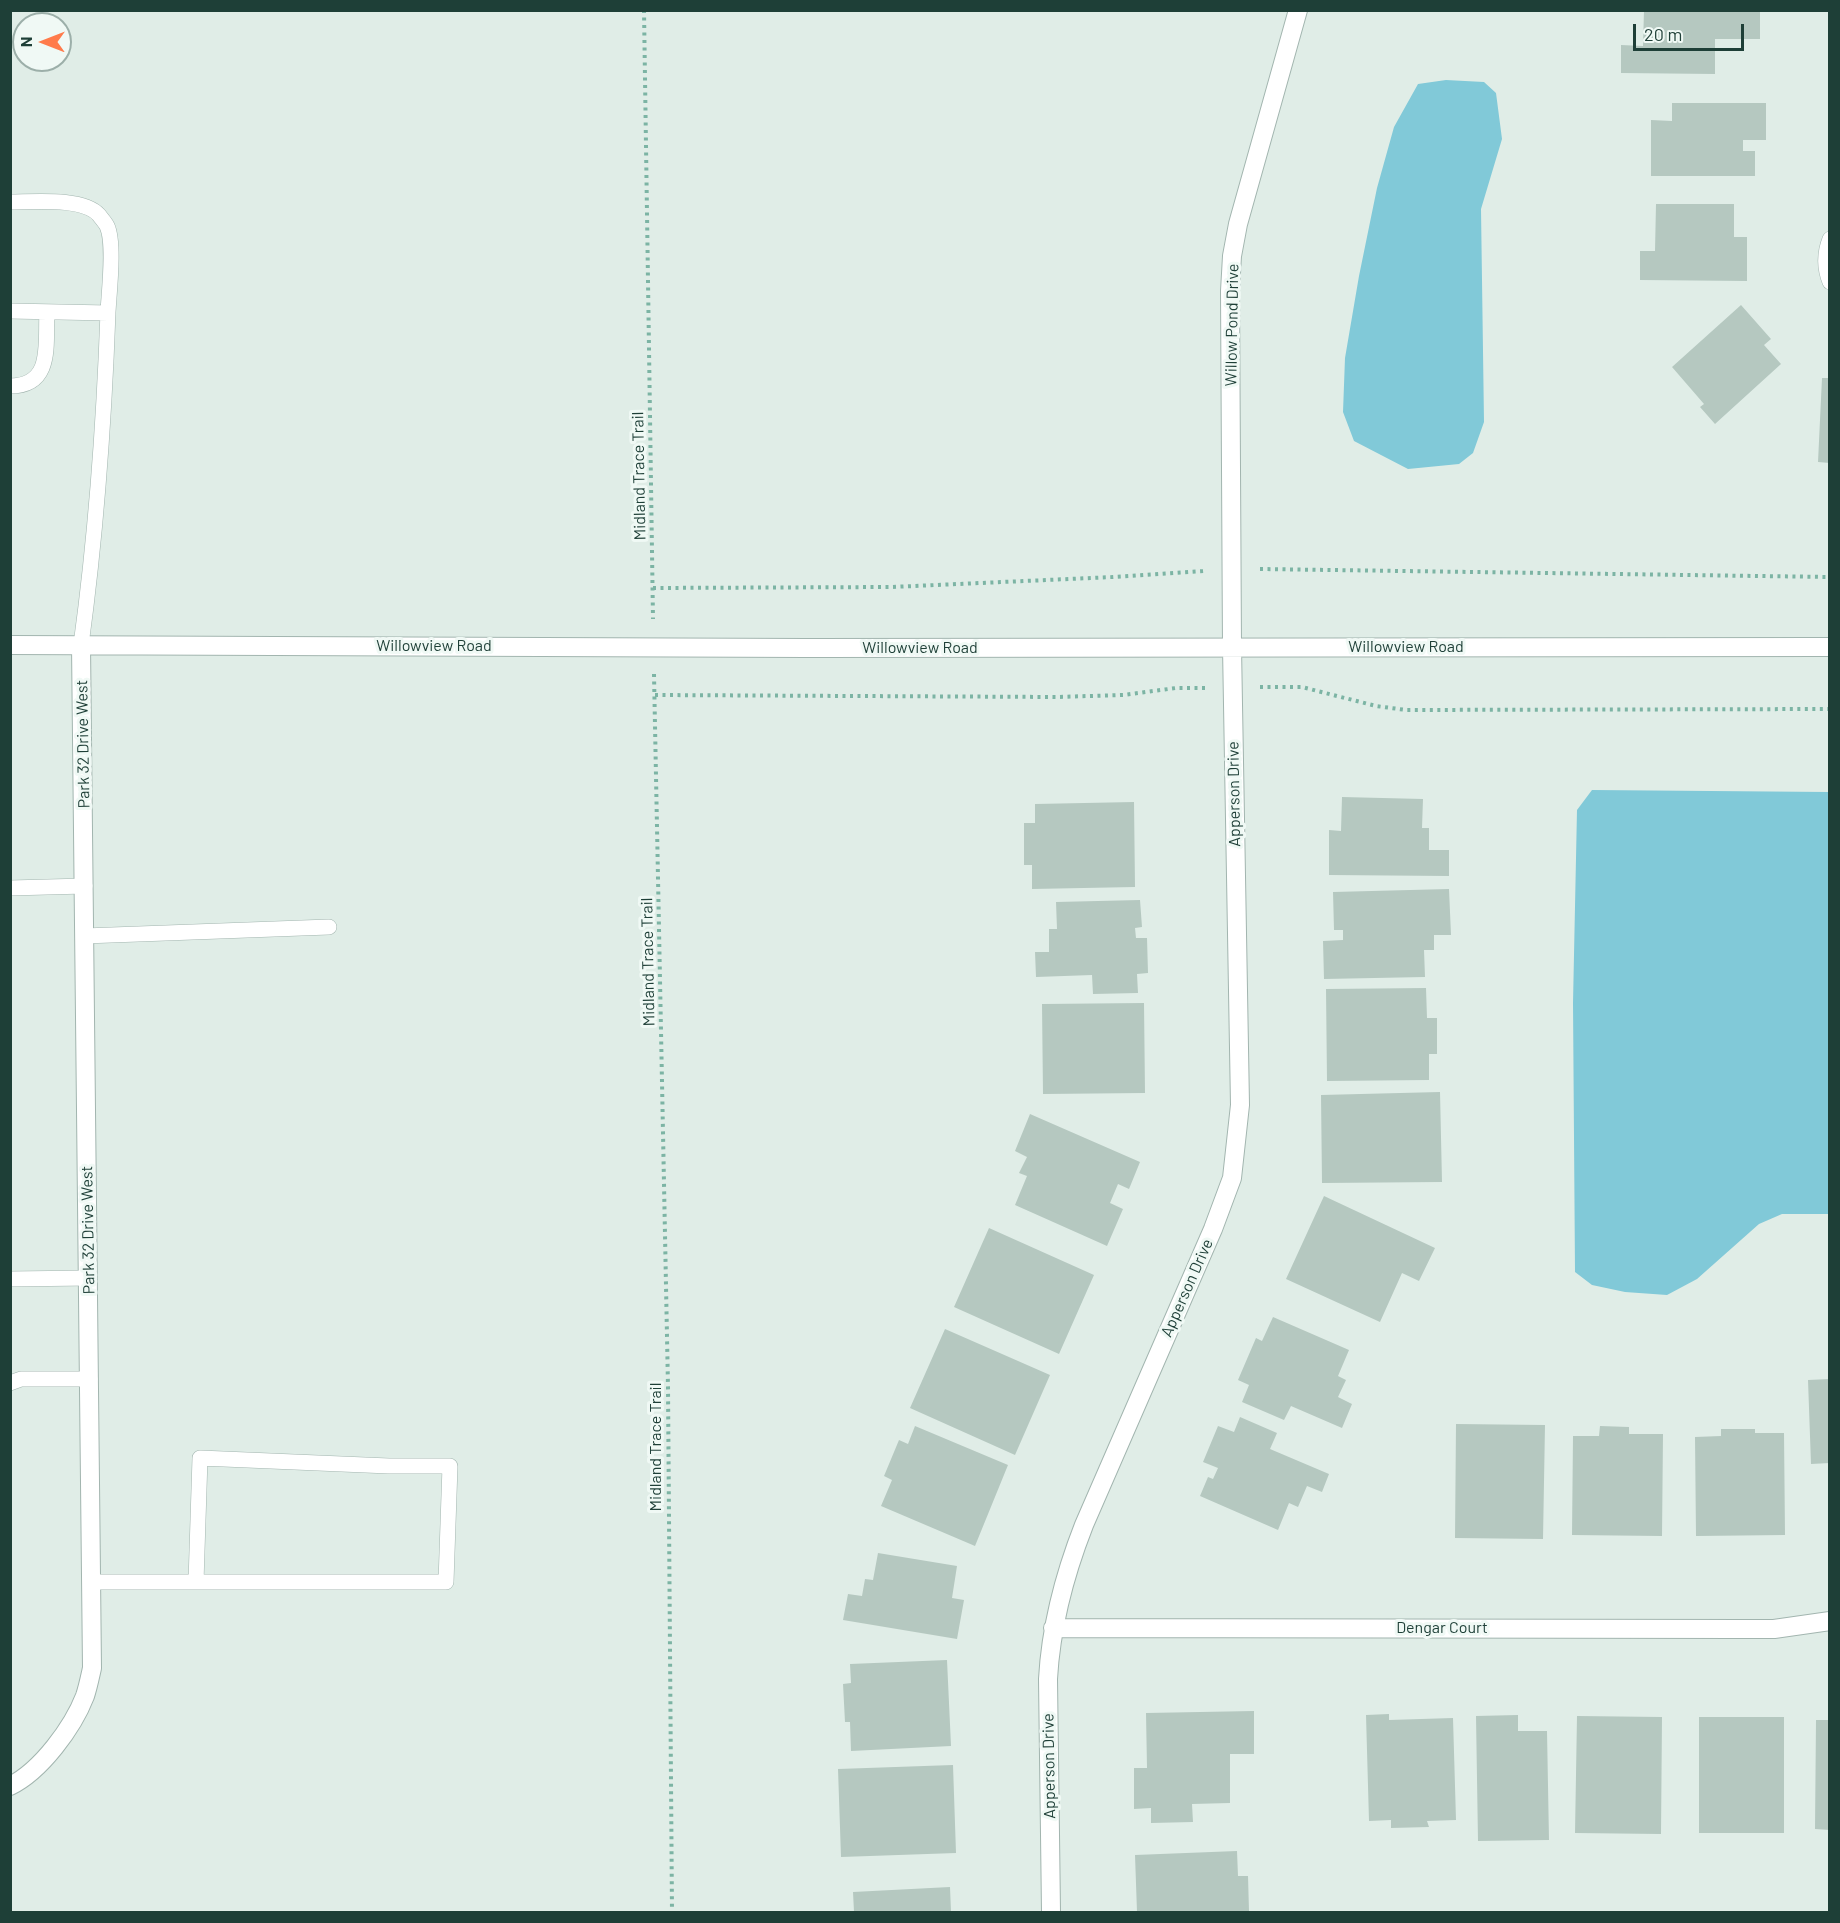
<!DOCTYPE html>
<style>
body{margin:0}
#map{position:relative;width:1840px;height:1923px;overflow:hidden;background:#e0ede7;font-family:Barlow,sans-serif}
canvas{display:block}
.frame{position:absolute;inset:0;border:12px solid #1e3f37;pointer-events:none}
.north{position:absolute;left:12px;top:12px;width:60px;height:60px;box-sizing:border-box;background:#f0f9f5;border:2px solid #9cafa9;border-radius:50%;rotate:270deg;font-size:16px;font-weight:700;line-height:24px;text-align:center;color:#1e3f37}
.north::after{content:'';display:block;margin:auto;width:21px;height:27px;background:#ff7b4b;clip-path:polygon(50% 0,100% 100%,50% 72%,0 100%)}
.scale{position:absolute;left:1633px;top:24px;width:111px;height:27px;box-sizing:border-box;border:3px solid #1e3f37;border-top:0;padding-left:8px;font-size:18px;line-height:21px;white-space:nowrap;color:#1e3f37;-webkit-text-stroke:4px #f0f9f5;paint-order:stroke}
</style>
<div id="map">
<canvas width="1840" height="1923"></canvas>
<div class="frame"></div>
<div class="north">N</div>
<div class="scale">20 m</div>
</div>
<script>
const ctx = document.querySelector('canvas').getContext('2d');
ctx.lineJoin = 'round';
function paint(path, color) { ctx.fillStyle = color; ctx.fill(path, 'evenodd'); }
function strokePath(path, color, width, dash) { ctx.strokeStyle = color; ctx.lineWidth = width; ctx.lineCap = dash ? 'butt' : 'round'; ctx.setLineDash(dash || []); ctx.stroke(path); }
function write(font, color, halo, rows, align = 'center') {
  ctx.font = font + ' Barlow,sans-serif'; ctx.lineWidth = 6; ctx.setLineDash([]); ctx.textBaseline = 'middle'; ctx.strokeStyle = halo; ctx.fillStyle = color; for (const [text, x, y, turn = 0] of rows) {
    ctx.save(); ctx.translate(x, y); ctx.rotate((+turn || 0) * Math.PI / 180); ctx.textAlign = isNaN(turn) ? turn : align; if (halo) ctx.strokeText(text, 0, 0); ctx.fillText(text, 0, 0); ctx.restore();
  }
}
const water = new Path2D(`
 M1446,80L1484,82L1496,93L1502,139L1481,209L1484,422L1473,453L1459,464L1408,469L1354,441L1343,412L1345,358L1359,276L1377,188L1394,127L1418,84Z
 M1592,790L1829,792V1214H1782L1759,1224L1697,1279L1667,1295L1625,1292L1592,1285L1575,1272L1573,1003L1577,810Z`);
const building = new Path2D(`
 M1644,10H1760V39H1715V74L1621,73V45L1643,46Z
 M1672,103H1766V140H1743V151H1755V176H1651V120L1672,121Z
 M1656,204H1734V237H1747V281L1640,280V251H1655Z
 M1741,305L1771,339L1764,345L1781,364L1715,424L1700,407L1704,404L1672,367Z
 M1822,378H1830V463L1818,462Z
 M1342,797L1423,799L1422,828H1429V850H1449V876L1329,875V830L1341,831Z
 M1134,802L1135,887L1032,889V865H1024V823H1035V804Z
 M1449,889L1451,935H1434V950H1424L1425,977L1324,979L1323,941L1343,940V930H1334L1333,892Z
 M1140,900L1142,927L1135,928L1136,938H1147L1148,973L1137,974L1138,993L1093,994L1092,975L1036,977L1035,952H1049V929H1057L1056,902Z
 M1426,988L1427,1018H1437V1054H1429V1080L1327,1081L1326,989Z
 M1144,1003L1145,1093L1043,1094L1042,1004Z
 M1440,1092L1442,1182L1322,1183L1321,1095Z
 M1030,1114L1140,1162L1129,1189L1118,1184L1110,1203L1123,1209L1107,1246L1015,1205L1027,1176L1019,1173L1027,1157L1015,1151Z
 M1324,1196L1435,1248L1419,1281L1402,1273L1380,1322L1286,1279Z
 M989,1228L1094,1275L1059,1354L954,1307Z
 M1273,1317L1349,1350L1338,1376L1346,1380L1338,1397L1352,1404L1342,1428L1291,1406L1284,1420L1242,1402L1249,1385L1238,1380L1256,1338L1262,1341Z
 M945,1329L1050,1375L1015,1455L910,1408Z
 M1830,1379V1463L1811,1464L1808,1380Z
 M1240,1417L1277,1433L1270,1449L1329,1474L1322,1492L1307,1486L1298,1507L1289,1503L1278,1530L1200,1496L1208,1477L1213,1479L1218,1468L1203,1462L1218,1426L1234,1432Z
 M1456,1424L1545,1425L1543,1539L1455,1538Z
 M915,1426L1008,1465L975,1546L881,1506L892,1480L884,1476L899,1440L908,1444Z
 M1600,1426L1629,1427V1434H1663L1662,1536L1572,1535L1573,1436H1599Z
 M1721,1429H1755V1433H1784L1785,1535L1696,1536L1695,1437L1721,1436Z
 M878,1553L957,1566L952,1598L964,1600L957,1639L843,1620L848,1594L862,1596L865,1579L873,1580Z
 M947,1660L951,1746L851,1751L850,1722H845L843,1684L851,1683L850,1664Z
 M1254,1711V1754H1230V1803L1192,1804L1193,1822L1151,1823V1808L1134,1809V1768H1147L1146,1713Z
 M1389,1714V1720L1453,1718L1456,1820L1427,1821L1429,1827L1391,1828V1820L1369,1821L1366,1715Z
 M1518,1715V1731H1547L1549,1840L1478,1841L1476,1716Z
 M1577,1716L1662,1717L1661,1834L1575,1833Z
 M1699,1717H1784V1833H1699Z
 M1816,1720H1830V1830L1815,1829Z
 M953,1765L956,1853L841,1857L838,1769Z
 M1237,1851L1238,1876H1248L1249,1911L1137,1912L1135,1855Z
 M950,1887L951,1912H854L853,1892Z`);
const path = new Path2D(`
 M644,10L653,619
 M1260,569L1830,577
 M653,588L892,587L1113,577L1205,571
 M654,674L668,1387L672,1912
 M1260,687H1302L1376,706L1406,710L1830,709
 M655,695L1056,697L1123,695L1176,688H1205`);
const service = new Path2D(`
 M10,202C33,202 83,197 99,215C101,218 105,222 107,226C115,243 109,292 108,312C104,424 96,535 81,645
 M1830,239C1824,254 1824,267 1830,282
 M10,311L108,313
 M10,386C54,386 45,343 47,312
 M10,888L85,886
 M84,936L329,927
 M10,1279L89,1278
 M10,1383L21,1379H90
 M92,1582H446L450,1466H389L200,1458L196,1582`);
const minor = new Path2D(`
 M10,645L807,648L1830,647
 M1053,1628L1743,1629H1774L1830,1621
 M10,1786C41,1771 73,1727 85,1696C88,1687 90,1677 92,1668L81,645
 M1051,1912L1048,1679C1051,1625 1064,1576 1084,1525L1213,1229L1232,1178L1240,1105L1232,647L1230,291L1232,256L1238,224L1298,10`);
const streetNames = [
 ["Willow Pond Drive",1232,325,-89],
 ["Midland Trace Trail",639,476,-91],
 ["Willowview Road",434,646],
 ["Willowview Road",1406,647],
 ["Willowview Road",920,648],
 ["Park 32 Drive West",83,744,-91],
 ["Apperson Drive",1234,794,-91],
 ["Midland Trace Trail",648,962,-91],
 ["Park 32 Drive West",88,1230,-91],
 ["Apperson Drive",1187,1288,-66],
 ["Midland Trace Trail",656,1447,-90],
 ["Dengar Court",1442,1628],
 ["Apperson Drive",1049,1766,-91]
];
paint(water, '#81c9d8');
paint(building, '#b5c8c0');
strokePath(service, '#a2b5af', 16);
strokePath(minor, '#a2b5af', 20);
strokePath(path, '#7cb4a4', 4, [3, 4.5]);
strokePath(service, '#fff', 15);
strokePath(minor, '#fff', 18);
write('16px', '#1e3f37', '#f0f9f5', streetNames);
</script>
